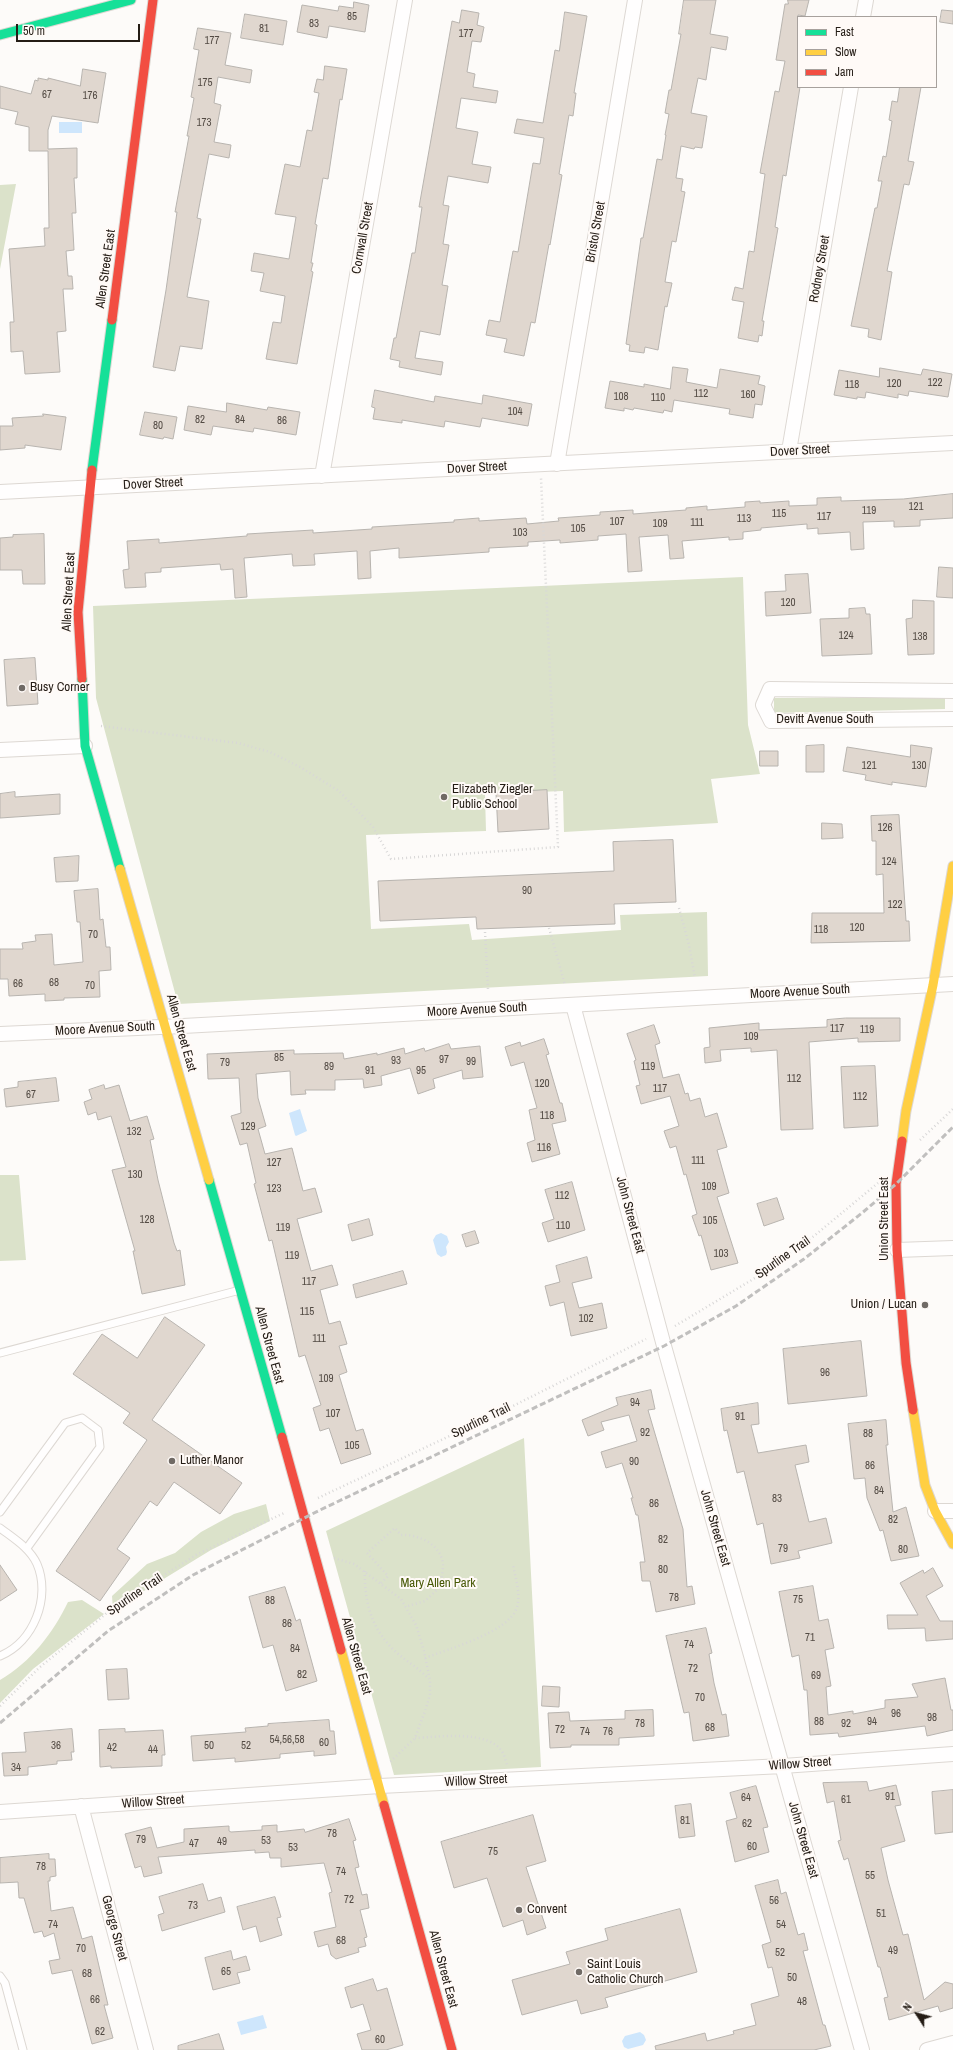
<!DOCTYPE html>
<style>
body{margin:0}
#map{position:relative;width:953px;height:2050px;overflow:hidden;background:#fdfbf9;font-family:"Archivo Narrow",sans-serif}
canvas{display:block}
.legend{position:absolute;left:797px;top:16px;width:140px;height:72px;box-sizing:border-box;background:#fffaf7;border:1px solid #a7a19d;margin:0;padding:5px 7px;list-style:none;font-size:12px;color:#241c15}
.legend li{display:flex;align-items:center;gap:8px;height:20px}
.legend b{width:20px;border:1px solid #a7a19d}
.north{position:absolute;left:897px;top:1994px;width:40px;height:40px;-webkit-text-stroke:3px #fffaf7;paint-order:stroke;rotate:306deg;font-size:11px;font-weight:700;line-height:16px;text-align:center;color:#241c15}
.north::after{content:'';display:block;margin:auto;width:14px;height:18px;background:#241c15;clip-path:polygon(50% 0,100% 100%,50% 72%,0 100%)}
.scale{position:absolute;left:16px;top:24px;width:124px;height:18px;box-sizing:border-box;border:2px solid #241c15;border-top:0;padding-left:5px;font-size:12px;line-height:14px;white-space:nowrap;color:#241c15;-webkit-text-stroke:3px #fffaf7;paint-order:stroke}
</style>
<div id="map">
<canvas width="953" height="2050"></canvas>
<ul class="legend">
<li><b style="height:5px;background:#16e098"></b>Fast</li>
<li><b style="height:5px;background:#ffcf43"></b>Slow</li>
<li><b style="height:5px;background:#f24e42"></b>Jam</li>
</ul>
<div class="north">N</div>
<div class="scale">50 m</div>
</div>
<script>
const ctx = document.querySelector('canvas').getContext('2d');
ctx.lineJoin = 'round';
function paint(path, color) { ctx.fillStyle = color; ctx.fill(path, 'evenodd'); }
function strokePath(path, color, width, dash) { ctx.strokeStyle = color; ctx.lineWidth = width; ctx.lineCap = dash ? 'butt' : 'round'; ctx.setLineDash(dash || []); ctx.stroke(path); }
function write(font, color, halo, rows, align = 'center') {
  ctx.font = font + ' "Archivo Narrow",sans-serif'; ctx.lineWidth = 4; ctx.setLineDash([]); ctx.textBaseline = 'middle'; ctx.strokeStyle = halo; ctx.fillStyle = color; for (const [text, x, y, turn = 0] of rows) {
    ctx.save(); ctx.translate(x, y); ctx.rotate((+turn || 0) * Math.PI / 180); ctx.textAlign = isNaN(turn) ? turn : align; if (halo) ctx.strokeText(text, 0, 0); ctx.fillText(text, 0, 0); ctx.restore();
  }
}
const green = new Path2D(`
 M16,184L0,269V185Z
 M743,577L748,725L760,774L711,779L718,823L564,832L563,791L485,794L486,831L366,835L371,929L469,924L472,940L621,930L620,915L707,912L708,976L178,1004L96,698L93,606Z
 M945,697V709L774,713V698Z
 M0,1175H19L26,1260L0,1261Z
 M524,1438L541,1767L394,1775L326,1531Z
 M266,1504L270,1521L211,1550L113,1610L112,1596L147,1564L175,1553L201,1532L234,1514Z
 M82,1600L104,1614L33,1669L0,1703V1680C31,1662 53,1633 68,1602Z`);
const water = new Path2D(`
 M59,122H82V133H59Z
 M300,1109L307,1131L296,1136L295,1135L289,1113Z
 M441,1233L447,1236L449,1242L446,1247L447,1252L446,1255L441,1257L437,1254L433,1240L436,1235Z
 M263,2015L267,2028L241,2035L237,2022Z
 M640,2032L644,2035L646,2040L643,2045L628,2049L624,2047L622,2041L625,2036Z`);
const building = new Path2D(`
 M684,0H716L710,34L728,37L726,50L711,47L706,80L698,78L691,113L707,116L702,148L695,147L694,149L681,146L676,178L683,179L681,191L685,192L676,242L672,241L665,282L672,283L667,307L665,306L658,350L645,347L644,353L629,351L630,345L626,344L641,238H643L657,159L662,160L666,135H665L669,114L665,113L669,90H671L681,34H679Z
 M788,0H809L805,16L798,15V87H800L786,176L783,175L775,227L778,228L762,321H764L762,336L759,335L758,342L738,338L744,302L732,300L735,287L743,289L749,251L754,252L765,174L760,173L775,91L779,92L785,61L776,60L785,4H788Z
 M354,2L369,5L365,32L329,26L327,38L297,32L302,5L338,11L339,6L353,8Z
 M462,10L479,13L477,25L484,27L481,42L472,41L467,72L475,74L473,87L498,91L496,103L461,98L456,128L478,132L472,164L491,167L488,183L448,176L443,205L449,206L443,244L449,245L442,285L448,286L440,335L420,331L415,358L443,362L441,375L399,367L400,361L390,359L394,338H396L412,253H415L422,207H419L452,21L459,23Z
 M942,10L953,11V24L940,22Z
 M565,12L587,16L574,93H576L573,116L569,115L559,174L562,175L550,245L549,244L535,323L531,322L524,356L504,352L507,339L486,335L489,320L500,322L513,251L518,252L533,163L540,164L544,138L514,133L517,119L543,123L555,50L559,51Z
 M245,14L287,21L283,45L241,38Z
 M198,28L231,33L225,65L252,70L250,83L218,77L214,103L221,105L214,142L231,145L229,158L209,154L197,218L201,219L187,297L209,301L202,349L180,346L175,371L153,367L166,290L177,212H175L189,136H187L194,98L191,97L199,50L194,49Z
 M325,66L347,69L342,100L340,99L328,179L323,178L315,224L317,225L311,263H313L311,271L313,272L297,364L266,359L273,322L281,323L285,296L260,291L264,273L251,271L254,253L289,259L296,217L275,214L285,164L300,167L307,130L312,131L319,93L314,92L317,79L323,80Z
 M83,69L106,73L98,123L52,116L48,130V149L77,148V178H74L76,213H72L74,250L66,251L68,276H72L73,289H63L66,331L57,332L60,372L25,374L23,351L11,352L10,322H14L9,249L45,246L44,228H49L48,151H29V127L15,124L18,112L0,108V86L31,94L35,80L38,81V78L48,80V78L80,86Z
 M900,87H921L908,161L914,162L909,185L904,184L887,271L892,272L881,340L868,337L869,329L851,326L875,208H877L882,181H878L883,156L886,157L892,121L889,120L892,101L897,102Z
 M673,367L688,369L686,382L717,388L720,369L760,376L758,384L765,386L762,405L755,404L753,418L729,414L730,409L674,400L672,412L664,410L663,413L634,408L633,410L624,408V411L605,408L610,381L644,387V384L670,389Z
 M880,368L921,375L923,369L952,374L948,397L909,391L908,396L898,394V398L866,392L865,398L857,397V399L834,395L839,370L879,377Z
 M375,390L434,402L435,396L482,404L483,395L532,404L528,426L482,418L480,427L445,421L444,427L402,420V423L373,419L375,408L372,407Z
 M227,403L267,410L268,407L300,412L296,435L254,428L253,432L213,426L211,435L184,430L188,406L226,412Z
 M145,412L177,417L173,439L164,437L163,439L140,435Z
 M43,414L66,417L61,450L25,445V448L0,450V426H13L12,418L43,416Z
 M953,494V518L920,520V526L894,527V521L863,522L864,549L851,550L850,532L818,534V528L807,529V524L761,528V530L743,532V539L729,540V537L682,541L684,558L670,559L668,535L639,537L642,571L628,572L626,534L598,536V540L560,543V540L528,542V546L489,548V552L445,555L399,558V548L370,551L371,578L358,579L357,551L314,554L315,565L293,566L292,554L244,558L247,597L235,598L233,569L221,570L220,564L161,568V572L145,573L146,587L125,588L123,570L129,569L127,541L159,539V543L247,536V534L313,530V533L372,529V527L454,522V520L479,518V521L526,518L527,524L559,521L558,518L600,515V512L633,510V514L686,510V508L707,506V510L745,507V502L760,501V503L789,501V506L817,505V498L841,497V501L903,499Z
 M44,534L45,584H23L22,570H0V538L13,537V535Z
 M939,567L953,568V598L937,597Z
 M808,574L811,613L766,616L765,592L786,591L785,575Z
 M913,600L934,601V654L908,655L906,619L912,618Z
 M865,608L866,614H870L872,654L822,656L820,619L849,618V609Z
 M35,658L38,704L7,706L4,660Z
 M824,745V772H806V746Z
 M911,745L932,748L926,787L892,782V785L865,780L866,775L843,771L847,747L910,757Z
 M760,751H778V766H760Z
 M547,790L549,829L498,832L496,793Z
 M15,792V797L60,794V814L0,818V794Z
 M899,815L906,921H909L910,941L811,943L812,913H884L883,874L876,875V841H872L871,816Z
 M822,823L842,824L843,838L822,839Z
 M673,840L676,902L614,904L615,924L477,929L476,917L380,921L378,881L614,871L613,842Z
 M79,856L78,881L56,882L54,858Z
 M98,889L100,920L103,919L106,947H110L111,970L99,971L100,997L64,998V1000L45,1001V994L9,996L8,979H0V949H23L22,943L36,941L35,935L52,934L54,965L83,962L80,922H77L74,891Z
 M846,1018H900V1041L858,1042V1038L809,1042L813,1129L781,1130L777,1050L751,1052V1048L720,1050L721,1061L705,1063L704,1048L710,1047L709,1028L759,1023V1030L827,1027V1020Z
 M654,1025L660,1043L655,1045L663,1078L679,1074L685,1094L688,1093L690,1101L700,1098L705,1117L717,1113L727,1147L717,1150L729,1193L717,1197L738,1263L711,1270L701,1235L699,1236L692,1216L697,1214L686,1174L684,1175L676,1146L670,1148L664,1131L679,1126L670,1096L641,1104L636,1086L640,1085L634,1061L636,1060L627,1034Z
 M544,1039L549,1054L546,1055L560,1103H562L566,1121L552,1124L560,1154L532,1162L527,1143L535,1140L529,1110L537,1108L524,1062L511,1066L505,1047L520,1042L521,1046Z
 M449,1044L451,1049L480,1046L483,1077L463,1079L462,1070L433,1079L435,1088L418,1094L410,1068L381,1076L382,1085L364,1088L363,1079L335,1080V1090H305L306,1094L291,1095L290,1071L256,1074L258,1098L266,1126L258,1129L265,1154L292,1148L303,1191L315,1188L322,1212L297,1219L311,1271L332,1265L338,1285L320,1290L329,1324L340,1321L347,1344L339,1346L347,1372L339,1375L356,1431L363,1429L371,1454L341,1464L329,1428L320,1431L313,1408L321,1405L305,1355L299,1357L272,1240L269,1241L254,1184L256,1183L247,1143L240,1145L231,1116L241,1113L239,1078L208,1079L207,1054L294,1050V1054L343,1053L344,1059L377,1053V1055L404,1048L405,1054L424,1048L425,1051Z
 M875,1066L878,1126L844,1128L841,1067Z
 M56,1078L59,1101L6,1107L4,1089L18,1087V1082Z
 M104,1085L105,1089L119,1085L130,1121L147,1116L154,1139L150,1140L158,1180L174,1243L177,1251L180,1250L185,1285L142,1294L133,1251H135L112,1170L126,1167L111,1116L98,1120L96,1112L88,1115L84,1102L92,1099L89,1090Z
 M572,1182L585,1230L548,1242L542,1223L554,1219L545,1190Z
 M777,1198L784,1219L764,1226L757,1204Z
 M369,1219L373,1235L352,1241L348,1225Z
 M475,1231L479,1243L466,1247L462,1235Z
 M587,1257L592,1278L572,1283L579,1308L602,1303L607,1328L571,1336L564,1302L550,1306L545,1286L560,1282L556,1266Z
 M403,1271L407,1284L356,1298L353,1285Z
 M165,1317L205,1345L152,1420L242,1483L220,1514L174,1482L157,1506L150,1501L117,1549L130,1558L100,1601L56,1571L147,1440L123,1423L130,1413L73,1374L102,1334L137,1358Z
 M861,1341L867,1396L788,1404L783,1349Z
 M651,1390L655,1409L648,1410L683,1529L687,1587L692,1586L695,1604L656,1612L650,1581H642L640,1562H645L638,1515H636L631,1498H633L622,1463L606,1468L601,1452L637,1441L629,1415L601,1422L604,1430L588,1436L582,1420L618,1405L616,1398Z
 M758,1403L759,1424L751,1425L758,1453L806,1445L809,1462L795,1465L809,1522L826,1518L832,1543L798,1551L800,1558L771,1564L763,1523L757,1525L744,1471L737,1473L727,1430L724,1431L721,1409Z
 M886,1420L888,1445H886L893,1512L906,1507L919,1556L891,1561L883,1530L880,1531L867,1498L865,1478L854,1479L848,1424Z
 M0,1565L17,1590L0,1601Z
 M933,1568L943,1586L926,1596L940,1621H953V1639L926,1641L925,1628L888,1629L887,1615H918L900,1583L923,1570L924,1573Z
 M813,1586L819,1621L828,1619L834,1648L825,1650L831,1686L826,1687L828,1715L853,1711V1714L885,1708V1700L918,1697L912,1684L945,1678L951,1710H953V1730L927,1736L925,1726L839,1737L838,1733L810,1735L807,1690H804L799,1655L792,1657L779,1592Z
 M285,1587L296,1621L300,1619L317,1681L286,1691L273,1645L263,1648L249,1597Z
 M706,1628L712,1653L709,1654L714,1683L722,1715L726,1714L729,1736L693,1741L689,1712L684,1713L666,1636Z
 M127,1669L129,1699L108,1700L106,1670Z
 M543,1686L560,1687L559,1707L542,1706Z
 M653,1710L654,1736L619,1738V1745H571V1747L550,1748L548,1713L569,1712L570,1721L625,1719V1711Z
 M329,1720L330,1731H334L336,1754L314,1756V1751L280,1754V1758L235,1762V1758L193,1761L191,1736L246,1732L245,1728L268,1726V1724Z
 M72,1729L74,1752H71L72,1760L57,1761V1764L28,1767V1775L4,1776L2,1753L26,1752L24,1733Z
 M125,1729V1732L163,1730L165,1755H162V1766L111,1768V1766L100,1767L99,1730Z
 M867,1782L869,1791L896,1785L901,1805L895,1806L905,1841L881,1848L888,1880L903,1935L908,1934L924,2000L945,1982L953,1984V2008L940,2012L938,2006L889,2020L884,1998L888,1997L880,1967H878L848,1858L844,1860L838,1841L841,1840L834,1801L827,1803L823,1783Z
 M756,1786L768,1827L763,1828L769,1852L735,1862L726,1821L737,1818L730,1793Z
 M953,1790V1832L935,1834L932,1792Z
 M691,1804L695,1836L679,1838L675,1806Z
 M533,1815L546,1861L526,1867L546,1928L527,1935L523,1920L503,1927L487,1878L454,1888L441,1842Z
 M349,1819L356,1840L353,1841L359,1867L355,1868L362,1895L367,1894L369,1908L360,1910L367,1937L364,1938L366,1946L358,1948L359,1952L336,1959L331,1955L328,1944L318,1947L314,1932L336,1927L329,1893L332,1892L324,1863L281,1867V1858H270L269,1852L255,1853V1850L158,1857L162,1873L144,1877L141,1866L135,1868L125,1834L151,1827L157,1848L184,1842V1829L229,1826V1831L231,1832L262,1830V1826L277,1825V1832L304,1829L305,1832Z
 M49,1854V1859H55L56,1876L50,1877V1881H48L51,1911L73,1907L82,1939L92,1936L108,2005H104L113,2038L92,2044L72,1970L52,1974L49,1961L60,1959L54,1933L44,1937L42,1931L34,1933L24,1898H19L18,1882L0,1883V1858Z
 M778,1880L781,1894L786,1892L798,1935L804,1933L808,1950L803,1951L823,2025H825L831,2046L814,2050H656L655,2046L705,2033L707,2041L734,2034L733,2031L756,2025L751,2004L779,1996L772,1967L768,1968L762,1945L771,1942L755,1886Z
 M203,1884L208,1901L221,1897L225,1912L162,1931L158,1915L164,1913L159,1897Z
 M275,1897L281,1917L277,1918L282,1935L260,1942L256,1926L243,1930L237,1907Z
 M680,1909L697,1972L605,1998L608,2007L581,2014L577,2000L522,2015L512,1980L570,1964L566,1952L608,1940L605,1929Z
 M231,1951L233,1960L246,1956L250,1970L237,1973L240,1983L213,1990L205,1958Z
 M373,1979L377,1991L387,1988L403,2045L386,2050H362L357,2034L371,2030L363,2004L351,2008L345,1988Z
 M219,2034L224,2050H178V2046Z`);
const path = new Path2D(`
 M101,726L238,743L270,752L300,767L339,791L373,827L391,859L558,847L541,478
 M679,908L689,945L695,978
 M549,928L565,985
 M485,932L488,989
 M920,1140L953,1109
 M675,1326L755,1278L814,1236L878,1183
 M318,1498L509,1408L646,1339
 M334,1558L354,1564L401,1599L416,1625L424,1651L430,1680V1695L425,1711L415,1738L390,1762
 M365,1571C364,1598 370,1624 389,1645C400,1658 417,1666 429,1679
 M381,1583L388,1576L367,1553L395,1528L401,1535C419,1534 442,1545 443,1565C443,1572 441,1580 440,1587L425,1601L405,1607
 M440,1587L455,1588
 M425,1658C448,1649 510,1632 517,1607C521,1594 515,1577 513,1564
 M0,1706L40,1667L118,1604L196,1555L284,1513
 M415,1738C437,1737 490,1729 503,1753C505,1757 506,1762 507,1765`);
const lane = new Path2D(`
 M0,1353L240,1290
 M0,1512L65,1423L82,1418L98,1430L100,1447L27,1548
 M0,1528C13,1538 30,1548 37,1564C51,1597 34,1642 0,1656
 M0,1976L5,1983L23,2050`);
const street = new Path2D(`
 M863,17L866,0
 M789,451L851,87
 M557,464L635,0
 M322,476L405,0
 M0,492L953,443
 M953,691L770,689L763,705L771,721L953,719
 M0,750L85,746
 M573,1005L664,1346L862,2050
 M0,1034L183,1026L953,984
 M897,1250L953,1248
 M935,1511H953
 M81,1806L146,2050
 M0,1812L380,1786L783,1766L953,1754
 M927,2050L953,2043`);
const fast = new Path2D(`
 M0,35L131,0
 M92,470L112,320
 M82,679L85,746L120,869
 M209,1180L282,1437`);
const slow = new Path2D(`
 M120,869L209,1180
 M902,1141L906,1111L933,985L953,866
 M913,1410L925,1485L935,1511L953,1544
 M341,1650L384,1805`);
const jam = new Path2D(`
 M112,320L153,0
 M82,679L78,612L92,470
 M902,1141L896,1184L897,1250L906,1363L913,1410
 M282,1437L341,1650
 M384,1805L452,2050`);
const rail = new Path2D(`
 M0,1723L108,1631L193,1575L318,1511L664,1346L736,1306L804,1259L862,1213L896,1184L953,1127`);
const markers = [
 [22,688,4,"#706a65"],
 [444,797,4,"#706a65"],
 [925,1305,4,"#706a65"],
 [172,1461,4,"#706a65"],
 [519,1910,4,"#706a65"],
 [579,1972,4,"#706a65"]
];
const numberNames = [
 ["85",352,17],
 ["83",314,24],
 ["81",264,29],
 ["177",466,34],
 ["177",212,41],
 ["175",205,83],
 ["67",47,95],
 ["176",90,96],
 ["173",204,123],
 ["122",935,383],
 ["120",894,384],
 ["118",852,385],
 ["112",701,394],
 ["160",748,395],
 ["108",621,397],
 ["110",658,398],
 ["104",515,412],
 ["82",200,420],
 ["84",240,420],
 ["86",282,421],
 ["80",158,426],
 ["121",916,507],
 ["119",869,511],
 ["115",779,514],
 ["117",824,517],
 ["113",744,519],
 ["107",617,522],
 ["111",697,523],
 ["109",660,524],
 ["105",578,529],
 ["103",520,533],
 ["120",788,603],
 ["124",846,636],
 ["138",920,637],
 ["121",869,766],
 ["130",919,766],
 ["126",885,828],
 ["124",889,862],
 ["90",527,891],
 ["122",895,905],
 ["120",857,928],
 ["118",821,930],
 ["70",93,935],
 ["68",54,983],
 ["66",18,984],
 ["70",90,986],
 ["117",837,1029],
 ["119",867,1030],
 ["109",751,1037],
 ["85",279,1058],
 ["97",444,1060],
 ["93",396,1061],
 ["99",471,1062],
 ["79",225,1063],
 ["89",329,1067],
 ["119",648,1067],
 ["91",370,1071],
 ["95",421,1071],
 ["112",794,1079],
 ["120",542,1084],
 ["117",660,1089],
 ["67",31,1095],
 ["112",860,1097],
 ["118",547,1116],
 ["129",248,1127],
 ["132",134,1132],
 ["116",544,1148],
 ["111",698,1161],
 ["127",274,1163],
 ["130",135,1175],
 ["109",709,1187],
 ["123",274,1189],
 ["112",562,1196],
 ["128",147,1220],
 ["105",710,1221],
 ["110",563,1226],
 ["119",283,1228],
 ["103",721,1254],
 ["119",292,1256],
 ["117",309,1282],
 ["115",307,1312],
 ["102",586,1319],
 ["111",319,1339],
 ["96",825,1373],
 ["109",326,1379],
 ["94",635,1403],
 ["107",333,1414],
 ["91",740,1417],
 ["92",645,1433],
 ["88",868,1434],
 ["105",352,1446],
 ["90",634,1462],
 ["86",870,1466],
 ["84",879,1491],
 ["83",777,1499],
 ["86",654,1504],
 ["82",893,1520],
 ["82",663,1540],
 ["79",783,1549],
 ["80",903,1550],
 ["80",663,1570],
 ["78",674,1598],
 ["75",798,1600],
 ["88",270,1601],
 ["86",287,1624],
 ["71",810,1638],
 ["74",689,1645],
 ["84",295,1649],
 ["72",693,1669],
 ["82",302,1675],
 ["69",816,1676],
 ["70",700,1698],
 ["96",896,1714],
 ["98",932,1718],
 ["88",819,1722],
 ["94",872,1722],
 ["78",640,1724],
 ["92",846,1724],
 ["68",710,1728],
 ["72",560,1730],
 ["74",585,1732],
 ["76",608,1732],
 ["54,56,58",287,1740],
 ["60",324,1743],
 ["36",56,1746],
 ["50",209,1746],
 ["52",246,1746],
 ["42",112,1748],
 ["44",153,1750],
 ["34",16,1768],
 ["91",890,1797],
 ["64",746,1798],
 ["61",846,1800],
 ["81",685,1821],
 ["62",747,1824],
 ["78",332,1834],
 ["79",141,1840],
 ["53",266,1841],
 ["49",222,1842],
 ["47",194,1844],
 ["60",752,1847],
 ["53",293,1848],
 ["75",493,1852],
 ["78",41,1867],
 ["74",341,1872],
 ["55",870,1876],
 ["72",349,1900],
 ["56",774,1901],
 ["73",193,1906],
 ["51",881,1914],
 ["74",53,1925],
 ["54",781,1925],
 ["68",341,1941],
 ["70",81,1949],
 ["49",893,1951],
 ["52",780,1953],
 ["65",226,1972],
 ["68",87,1974],
 ["50",792,1978],
 ["66",95,2000],
 ["48",802,2002],
 ["62",100,2032],
 ["60",380,2040]
];
const streetNames = [
 ["Bristol Street",596,232,-80],
 ["Cornwall Street",363,238,-80],
 ["Allen Street East",106,269,-82],
 ["Rodney Street",820,269,-80],
 ["Dover Street",800,451,-3],
 ["Dover Street",477,468,-3],
 ["Dover Street",153,484,-3],
 ["Allen Street East",69,592,-87],
 ["Devitt Avenue South",825,720],
 ["Moore Avenue South",800,992,-3],
 ["Moore Avenue South",477,1010,-3],
 ["Moore Avenue South",105,1029,-3],
 ["Allen Street East",181,1033,74],
 ["John Street East",630,1215,75],
 ["Union Street East",885,1219,-90],
 ["Spurline Trail",783,1258,-35],
 ["Allen Street East",269,1345,75],
 ["Spurline Trail",481,1421,-26],
 ["John Street East",715,1528,74],
 ["Spurline Trail",135,1595,-34],
 ["Allen Street East",356,1656,74],
 ["Willow Street",800,1764,-4],
 ["Willow Street",476,1781,-3],
 ["Willow Street",153,1802,-4],
 ["John Street East",803,1840,74],
 ["George Street",114,1928,75],
 ["Allen Street East",443,1969,75]
];
const poiNames = [
 ["Busy Corner",30,688],
 ["Elizabeth Ziegler",452,790],
 ["Public School",452,805],
 ["Union / Lucan",917,1305,"right"],
 ["Luther Manor",180,1461],
 ["Convent",527,1910],
 ["Saint Louis",587,1965],
 ["Catholic Church",587,1980]
];
const parkNames = [
 ["Mary Allen Park",438,1584]
];
paint(green, '#dbe2ca');
paint(water, '#cee6fc');
paint(building, '#e0d7cf');
strokePath(building, '#b8b4af', 1);
strokePath(lane, '#ddd8d3', 9);
strokePath(street, '#ddd8d3', 16);
strokePath(fast, '#ddd8d3', 11);
strokePath(slow, '#ddd8d3', 11);
strokePath(jam, '#ddd8d3', 11);
strokePath(path, '#d8d7d7', 2.5, [1, 3]);
strokePath(lane, '#fffefe', 7);
strokePath(street, '#fffefe', 14);
strokePath(fast, '#16e098', 9);
strokePath(slow, '#ffcf43', 9);
strokePath(jam, '#f24e42', 9);
strokePath(rail, '#c0bfbe', 3, [6, 3]);
for (const [x, y, r, color] of markers) { const dot = new Path2D(); dot.arc(x, y, r, 0, 2 * Math.PI); ctx.fillStyle = color; ctx.fill(dot); strokePath(dot, '#fffaf7', 1.5); }
write('11px', '#534b44', null, numberNames);
write('13px', '#241c15', '#fffaf7', streetNames);
write('13px', '#241c15', '#fffaf7', poiNames, 'left');
write('13px', '#475805', '#fffaf7', parkNames);
</script>
